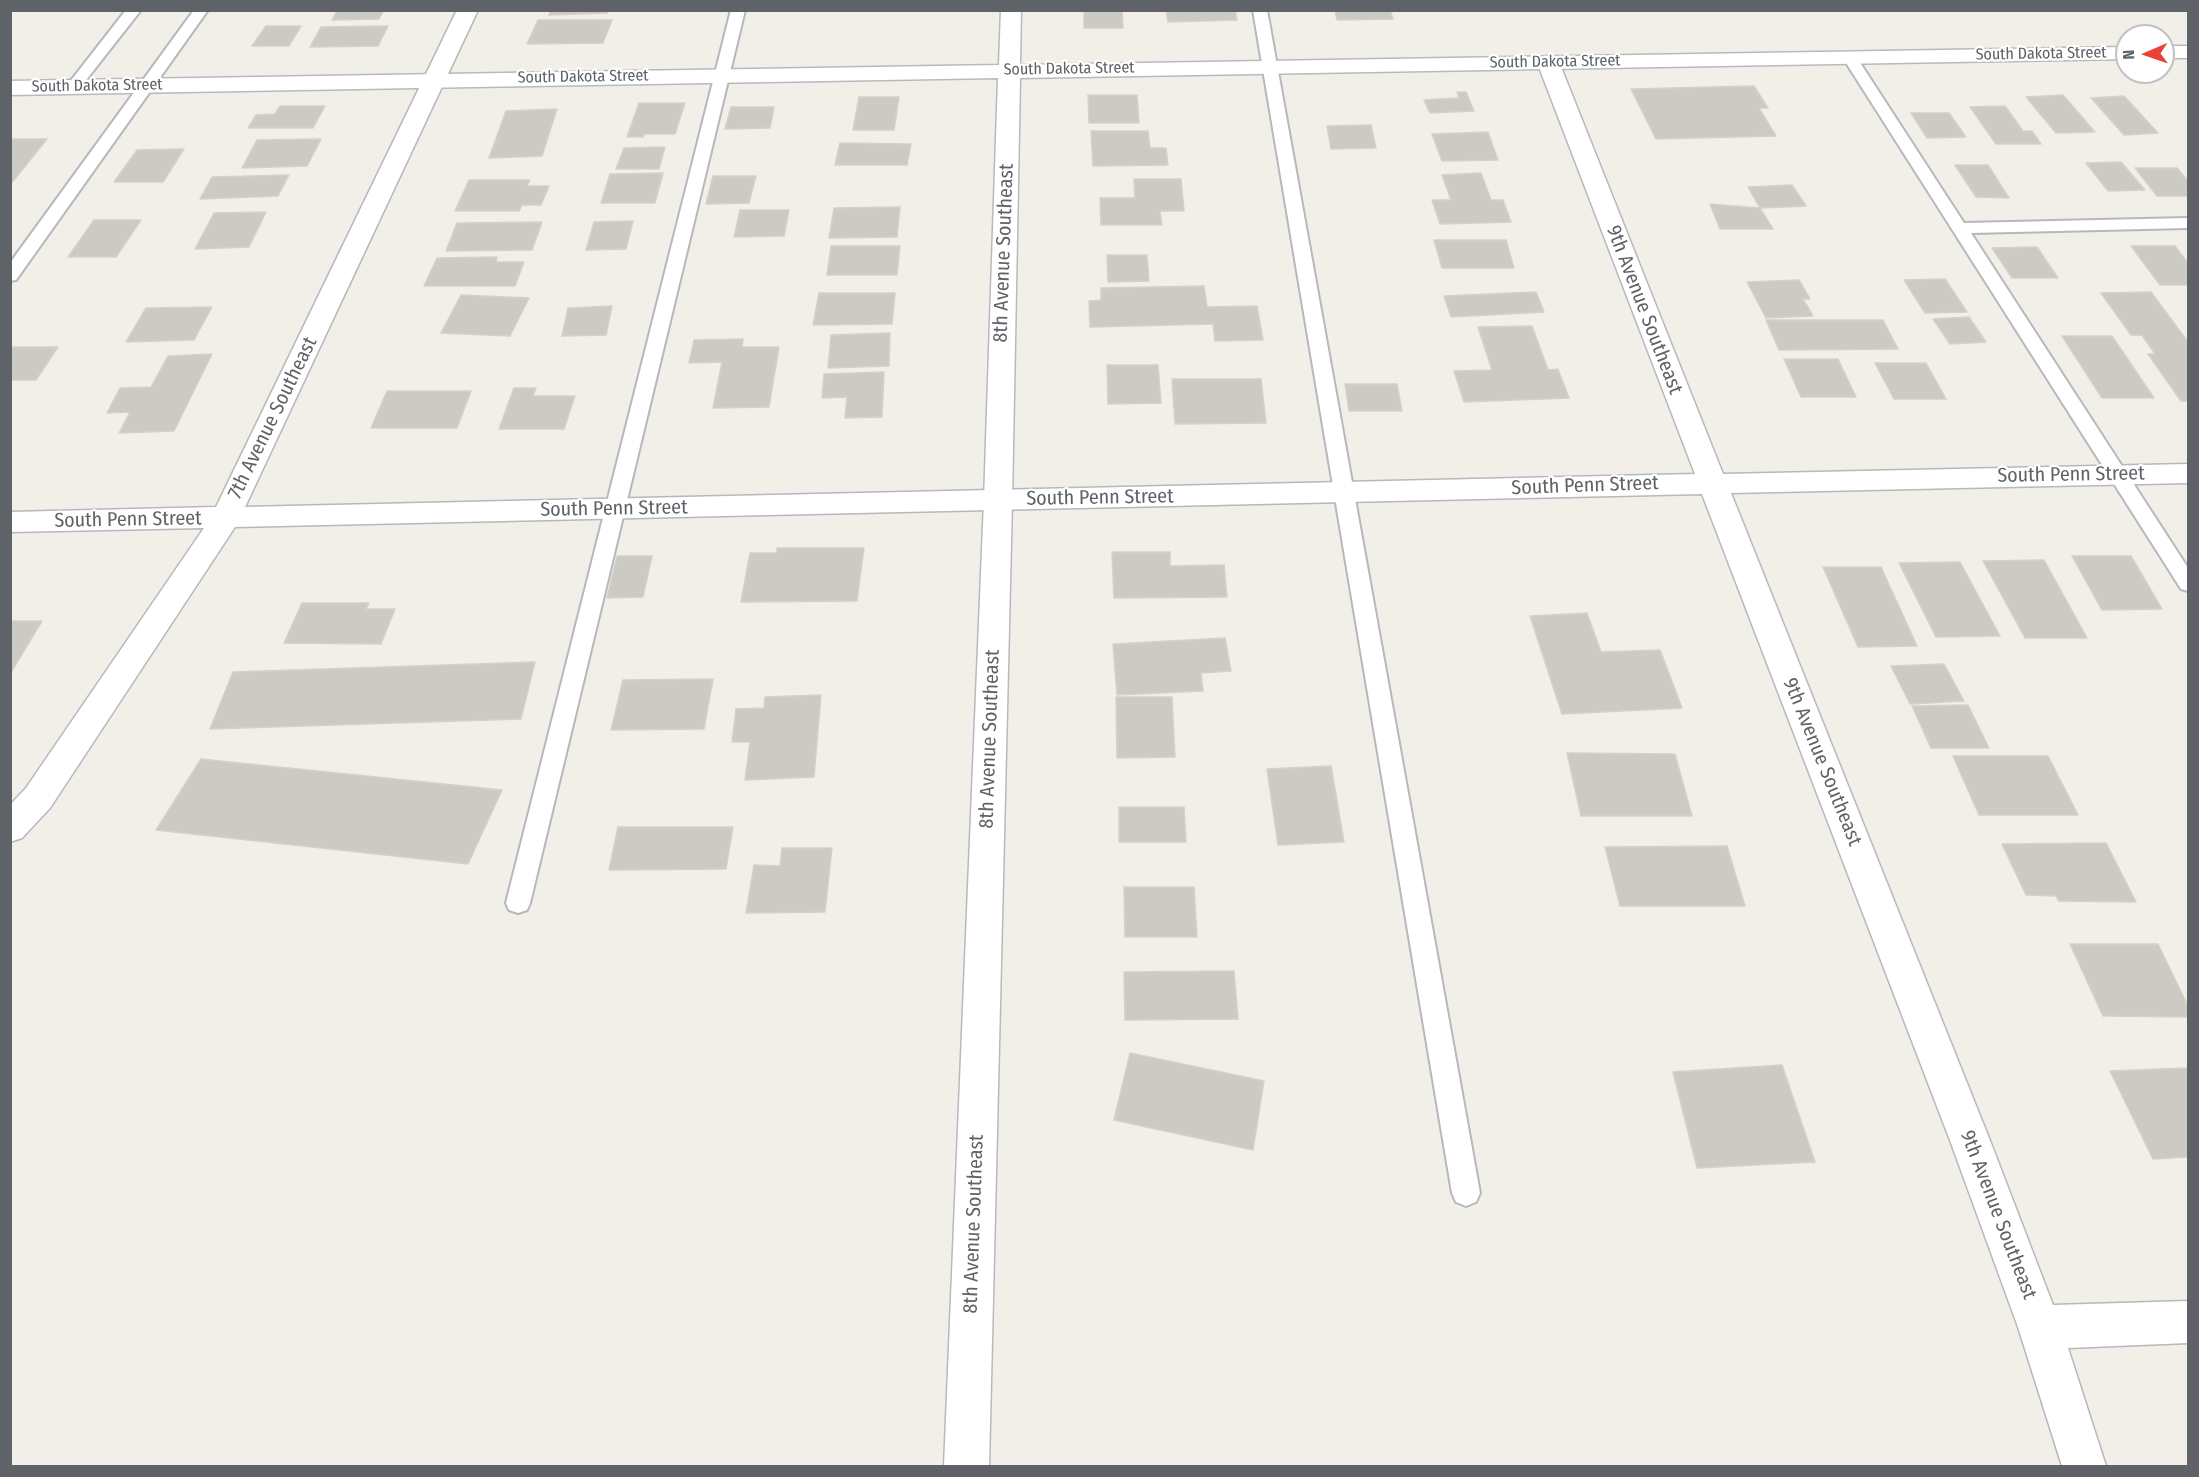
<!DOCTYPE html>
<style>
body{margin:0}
#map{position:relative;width:2199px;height:1477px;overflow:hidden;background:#f1efe8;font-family:"Fira Sans Condensed",sans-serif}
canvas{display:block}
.frame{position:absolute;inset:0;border:12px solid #5f6368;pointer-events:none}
.north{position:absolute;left:2115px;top:24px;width:60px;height:60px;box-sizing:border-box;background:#fff;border:2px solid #bfc1c3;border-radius:50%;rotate:268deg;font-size:16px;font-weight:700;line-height:24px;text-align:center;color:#5f6368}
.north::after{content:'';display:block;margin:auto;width:21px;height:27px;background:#ea4335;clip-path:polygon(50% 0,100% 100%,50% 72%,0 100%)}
</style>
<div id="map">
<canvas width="2199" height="1477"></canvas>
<div class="frame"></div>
<div class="north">N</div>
</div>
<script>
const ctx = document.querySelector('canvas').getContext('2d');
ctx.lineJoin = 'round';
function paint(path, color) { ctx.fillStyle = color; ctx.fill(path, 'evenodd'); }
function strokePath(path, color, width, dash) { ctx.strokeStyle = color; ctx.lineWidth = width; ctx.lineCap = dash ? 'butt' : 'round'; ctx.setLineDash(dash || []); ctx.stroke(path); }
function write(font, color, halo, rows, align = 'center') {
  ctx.font = font + ' "Fira Sans Condensed",sans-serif'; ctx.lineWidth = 4.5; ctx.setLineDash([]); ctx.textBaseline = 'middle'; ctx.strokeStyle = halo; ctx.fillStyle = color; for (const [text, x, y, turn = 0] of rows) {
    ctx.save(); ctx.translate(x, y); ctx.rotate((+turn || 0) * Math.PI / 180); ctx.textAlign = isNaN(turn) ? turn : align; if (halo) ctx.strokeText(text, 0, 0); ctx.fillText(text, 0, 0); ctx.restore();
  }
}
const building = new Path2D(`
 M338,10H384L379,19L332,20Z
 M551,10H608L607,13L549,15Z
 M1084,10H1122L1123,28H1084Z
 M1166,10H1235L1237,20L1168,22Z
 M1335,10H1390L1393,19L1337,20Z
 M538,20H612L603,43L527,44Z
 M266,26H301L289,46H252Z
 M388,26L378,46L310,47L321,27Z
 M1754,86L1768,108H1759L1776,136L1656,139L1631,89Z
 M1457,92H1466L1474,111L1430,113L1424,100L1459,98Z
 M1088,95H1137L1139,123H1089Z
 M2063,95L2095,132L2056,133L2026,97Z
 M2124,96L2158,133L2124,135L2091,98Z
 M859,97H899L894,130H853Z
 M639,103H685L675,134H644L643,137H627Z
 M280,106H325L313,128H248L256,115L275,114Z
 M2005,106L2023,131H2032L2041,144H1996L1970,107Z
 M731,107H774L770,128L725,129Z
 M557,109L542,156L489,158L506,111Z
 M1911,113H1949L1966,137L1927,138Z
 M1371,125L1376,148L1331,149L1327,126Z
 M1091,131H1148L1150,148H1166L1168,165L1093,166Z
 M1488,132L1498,160L1442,161L1432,134Z
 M10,139H47L10,185Z
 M321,139L307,166L242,168L257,140Z
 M840,143L911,144L907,165H835Z
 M665,147L659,169H616L624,148Z
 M184,149L163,182H114L137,150Z
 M2121,162L2145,190L2108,191L2086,163Z
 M1955,165H1988L2009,198L1976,197Z
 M2135,168H2177L2188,181V196H2157Z
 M663,173L655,203H601L610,174Z
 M1481,173L1491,200H1503L1511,222L1440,224L1432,200H1451L1442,175Z
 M289,175L278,196L200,199L212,177Z
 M713,176H756L749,203L706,204Z
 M1134,179H1181L1184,211H1160L1162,225H1101L1100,198H1135Z
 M469,180H530L527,186H549L541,205H522L519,211H455Z
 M1792,185L1806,206L1760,208L1748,187Z
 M1710,204L1760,208L1773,229H1720Z
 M900,207L897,237L829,238L834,208Z
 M740,210H789L784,236L734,237Z
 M266,212L249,247L195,249L214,213Z
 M94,220H141L116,257H68Z
 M633,221L626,249L586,250L594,222Z
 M542,222L532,250L446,251L457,223Z
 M1434,240H1506L1514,268H1442Z
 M831,246H900L897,275H827Z
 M2131,246H2175L2188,263V285H2160Z
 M2037,247L2058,278H2012L1992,248Z
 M1107,255H1147L1149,281L1108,282Z
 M497,257L496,262H524L515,286H424L437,258Z
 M1945,279L1967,312L1925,313L1904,280Z
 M1799,280L1810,299H1803L1813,316L1766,318L1747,282Z
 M1204,286L1207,307L1257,306L1263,340L1215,341L1213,324L1090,327L1089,301L1101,300V288Z
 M1536,292L1544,312L1451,317L1444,296Z
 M2151,292L2188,342V401H2181L2148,354H2155L2142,335H2131L2101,293Z
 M819,293H895L892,324L813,325Z
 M461,295L529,298L510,336L441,333Z
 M612,306L606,335L562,336L568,308Z
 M212,307L194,340L126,342L146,308Z
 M1969,317L1986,342L1950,344L1933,319Z
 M1766,320H1883L1898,349L1779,350Z
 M1532,326L1548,370L1558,369L1569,398L1464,402L1454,371L1492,370L1478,327Z
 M890,333L889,366L828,368L831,335Z
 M2062,336H2112L2154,398H2102Z
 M743,339L742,347H779L769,407L713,408L722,362L689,363L694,340Z
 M10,347H58L36,380H10Z
 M212,354L174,431L119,433L130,412L107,413L120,388L151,387L168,356Z
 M1784,359H1838L1856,397H1801Z
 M1875,363H1926L1946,399H1894Z
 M1107,365H1158L1161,403L1108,404Z
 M884,372L882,417L845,418L847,397L822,398L824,374Z
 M1172,379H1261L1266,423L1175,424Z
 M1345,384H1397L1402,411H1349Z
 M514,388H536L533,396H575L564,429H499Z
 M387,391H471L457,428H371Z
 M777,548H864L857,601L741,602L750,553H777Z
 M1112,552H1170V566L1224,565L1227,597L1114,598Z
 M617,556H652L643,597L607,598Z
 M2072,556H2131L2162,609L2102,610Z
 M2044,560L2087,638H2025L1983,561Z
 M1960,562L2000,636L1936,637L1899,563Z
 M1823,567H1881L1917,646L1858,647Z
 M302,603H369L366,609H395L381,644L284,643Z
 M1587,613L1601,652L1660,650L1682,708L1562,714L1530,616Z
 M10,621H42L10,674Z
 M1225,638L1231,671L1201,673L1203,691L1117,695L1113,644Z
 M535,662L521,719L210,729L233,672Z
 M1944,664L1964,701L1910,704L1891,666Z
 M713,679L704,729L611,730L623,680Z
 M821,695L814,777L745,780L750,742H732L736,709L764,708L765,697Z
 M1116,697H1172L1175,757L1117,758Z
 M1968,705L1989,748H1931L1912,706Z
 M1567,753L1675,754L1692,816H1581Z
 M1953,756H2048L2078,815H1979Z
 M201,759L502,790L468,864L156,830Z
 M1331,766L1344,842L1278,845L1267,769Z
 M1119,807H1184L1186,842H1119Z
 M618,827H733L726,869L609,870Z
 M2106,843L2136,902L2059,901L2056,896L2026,895L2002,844Z
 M1727,846L1745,906H1620L1605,847Z
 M782,848H832L825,912L746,913L754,865L780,866Z
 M1124,887H1194L1197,937H1125Z
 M2070,944H2158L2188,1006V1017L2103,1016Z
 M1234,971L1238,1019L1125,1020L1124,972Z
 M1130,1053L1264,1081L1253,1150L1114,1120Z
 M1782,1065L1815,1162L1697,1168L1673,1072Z
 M2188,1068V1157L2153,1159L2110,1071Z`);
const lane = new Path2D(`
 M126,10H141L79,89H69L67,86L69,83Z
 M194,10H208L16,280L10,281V263Z
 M731,10H745L530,903L527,910L518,913L509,910L506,903Z
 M1253,10H1267L1480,1193L1476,1202L1466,1206L1456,1202L1452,1193Z
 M1850,54L1857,58L1964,223L2188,218V228L1971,233L2188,568V591L2181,589L1843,58Z`);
const street = new Path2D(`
 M457,10H478L245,507L1695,474L1537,62L1540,57L1548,56L1556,57L1559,62L1723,474L2188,464V483L1731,493L1991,1143L2053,1305L2188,1301V1343L2068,1348L2106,1466H2062L2018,1327L1951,1143L1702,494L235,527L50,808L22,838L10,842V805L26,788L204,528L10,532V512L216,507Z`);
const secondary = new Path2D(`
 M1001,10H1021L1020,65L2127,47V59L1020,78L1012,501L989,1466H944L984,501L998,78L10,95V81L999,65Z
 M2163,46H2188V58H2163Z`);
const farStreetnames = [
 ["South Dakota Street",2041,54,-1],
 ["South Dakota Street",1555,62,-1],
 ["South Dakota Street",1069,69,-1],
 ["South Dakota Street",583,77,-1],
 ["South Dakota Street",97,86,-1]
];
const streetNames = [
 ["8th Avenue Southeast",1004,253,-88],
 ["9th Avenue Southeast",1644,310,69],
 ["7th Avenue Southeast",273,418,-64],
 ["South Penn Street",2071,475,-1],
 ["South Penn Street",1585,486,-2],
 ["South Penn Street",1100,498,-1],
 ["South Penn Street",614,509,-1],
 ["South Penn Street",128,520,-1],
 ["8th Avenue Southeast",990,739,-88],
 ["9th Avenue Southeast",1822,762,68],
 ["9th Avenue Southeast",1998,1215,69],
 ["8th Avenue Southeast",974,1224,-88]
];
paint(building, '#cccac5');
strokePath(building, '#d6d1c6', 1.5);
strokePath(lane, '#b5b8bc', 4);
strokePath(street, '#b5b8bc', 3);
strokePath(secondary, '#b6babf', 3);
paint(lane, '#fff');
paint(street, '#fff');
paint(secondary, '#fff');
write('16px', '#5f6368', '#fff', farStreetnames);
write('20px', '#5f6368', '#fff', streetNames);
</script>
